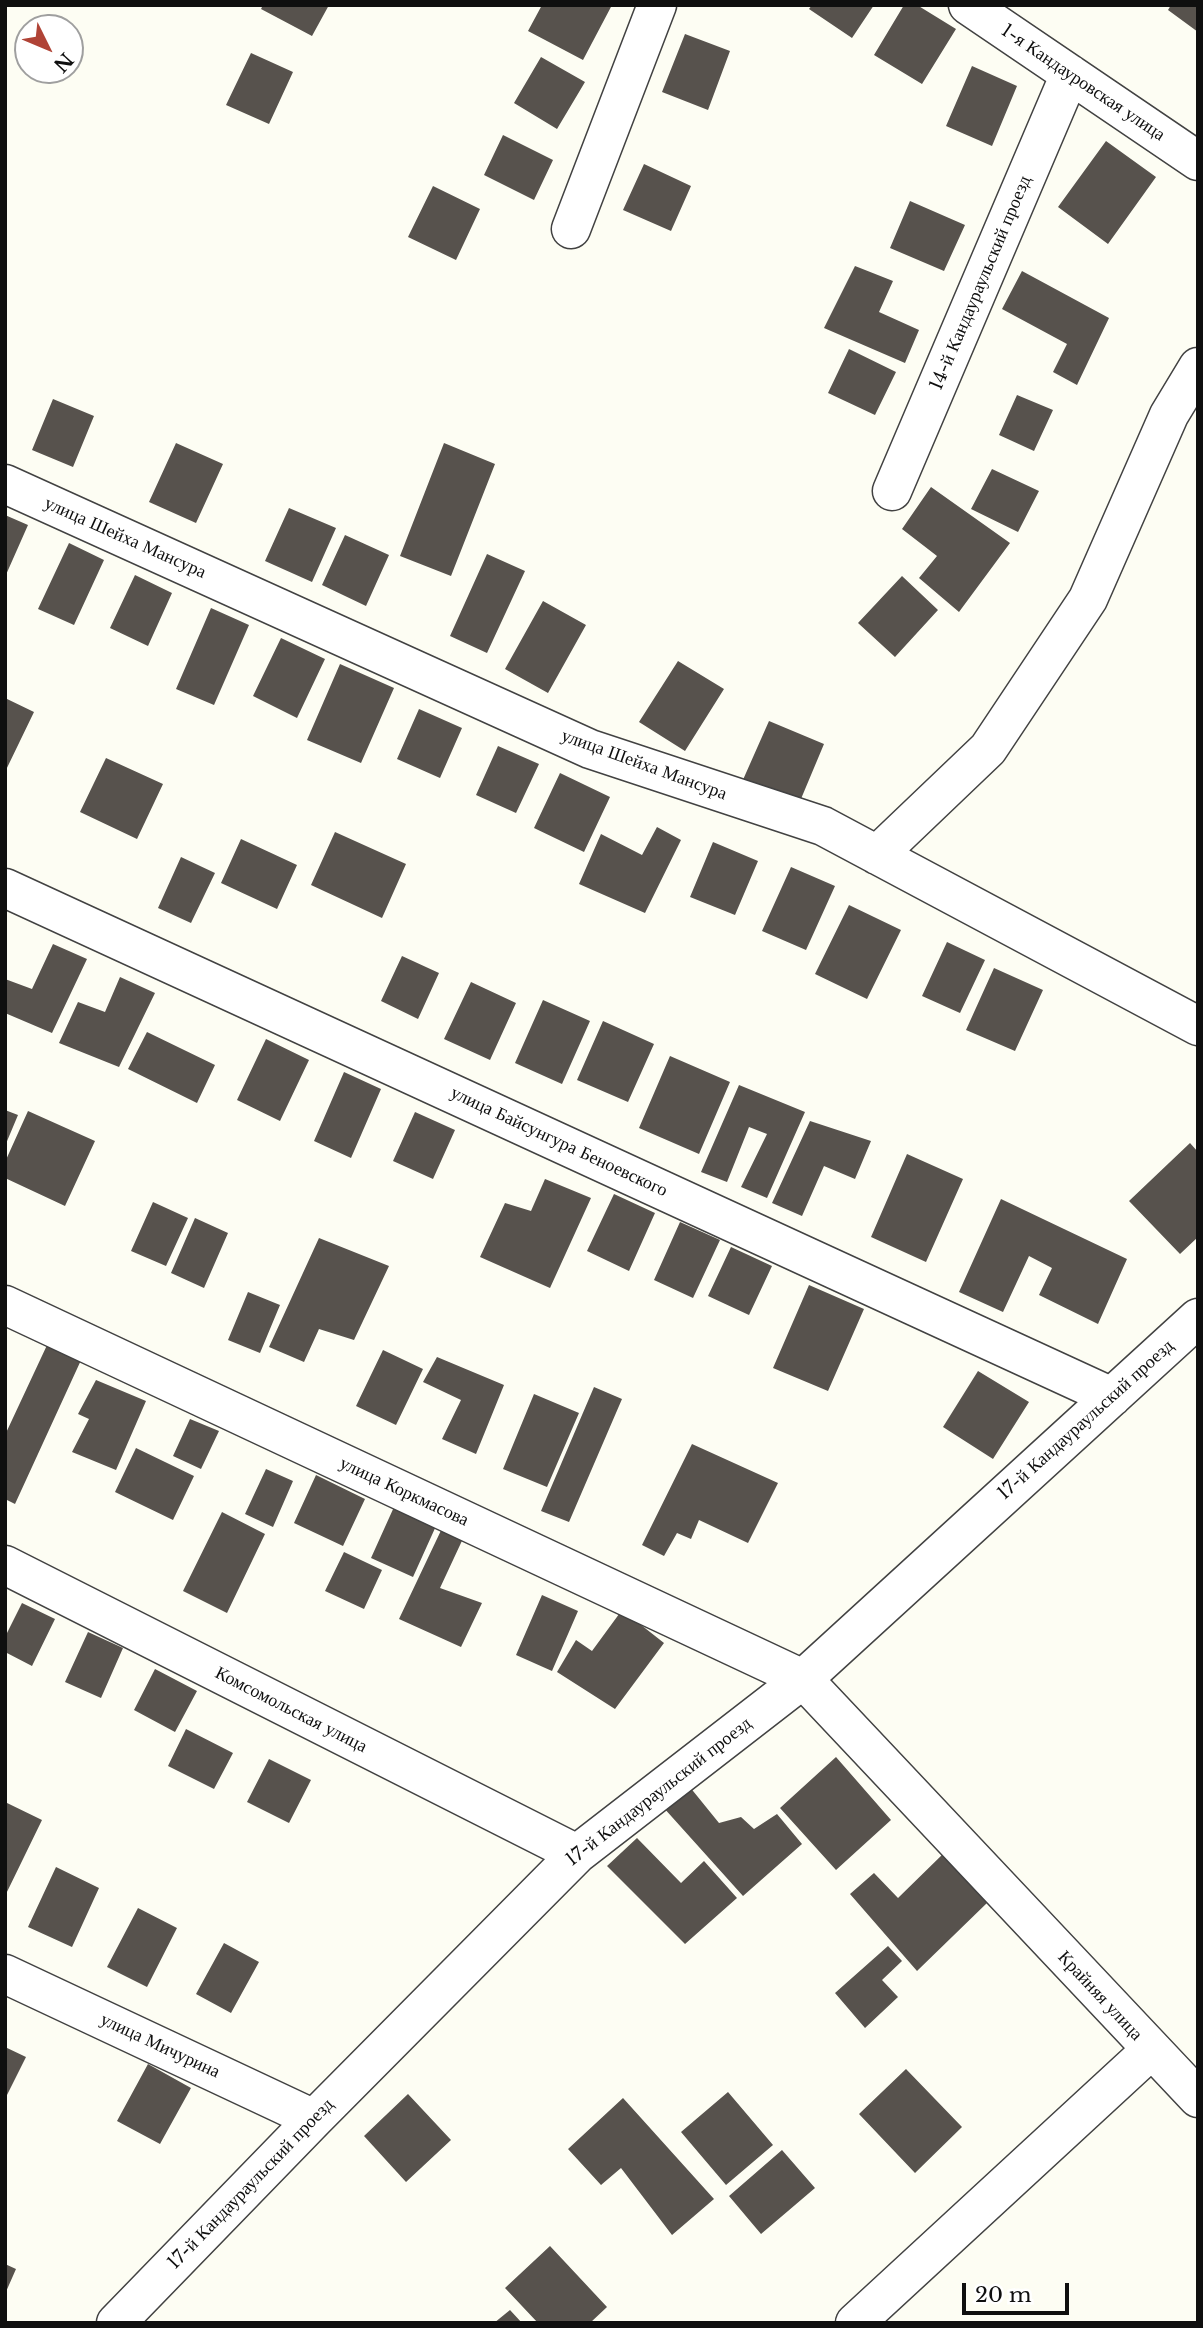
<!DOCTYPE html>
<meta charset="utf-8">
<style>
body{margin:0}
#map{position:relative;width:1203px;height:2328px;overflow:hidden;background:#fdfdf3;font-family:"Libre Baskerville",serif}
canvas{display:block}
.frame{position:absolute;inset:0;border:7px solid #0f0f0f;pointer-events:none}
.north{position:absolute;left:14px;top:14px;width:70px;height:70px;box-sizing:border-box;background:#fff;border:2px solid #9f9f9f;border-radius:50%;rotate:133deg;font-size:19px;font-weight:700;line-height:28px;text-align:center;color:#0f0f0f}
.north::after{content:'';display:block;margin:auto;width:24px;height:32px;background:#b04336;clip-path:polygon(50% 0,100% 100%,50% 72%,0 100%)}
.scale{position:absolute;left:962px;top:2283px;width:107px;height:32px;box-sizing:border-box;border:4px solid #0f0f0f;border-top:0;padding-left:9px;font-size:21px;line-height:24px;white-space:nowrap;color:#0f0f0f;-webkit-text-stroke:5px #fff;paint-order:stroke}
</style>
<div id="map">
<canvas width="1203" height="2328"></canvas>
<div class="frame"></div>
<div class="north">N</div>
<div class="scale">20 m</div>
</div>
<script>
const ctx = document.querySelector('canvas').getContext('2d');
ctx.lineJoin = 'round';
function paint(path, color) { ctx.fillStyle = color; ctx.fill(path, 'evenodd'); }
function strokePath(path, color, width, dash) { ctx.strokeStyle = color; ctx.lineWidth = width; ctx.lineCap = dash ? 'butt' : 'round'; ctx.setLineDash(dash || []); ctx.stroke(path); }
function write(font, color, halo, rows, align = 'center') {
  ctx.font = font + ' "Libre Baskerville",serif'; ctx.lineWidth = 7; ctx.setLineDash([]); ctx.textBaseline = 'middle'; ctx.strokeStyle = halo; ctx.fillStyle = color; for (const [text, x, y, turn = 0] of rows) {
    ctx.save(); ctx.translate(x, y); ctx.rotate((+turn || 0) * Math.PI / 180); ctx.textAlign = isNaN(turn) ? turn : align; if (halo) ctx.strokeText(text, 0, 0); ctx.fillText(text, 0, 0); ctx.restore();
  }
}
const building = new Path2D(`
 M263,5H329L312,36L261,9Z
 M542,5H612L583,60L528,31Z
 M812,5H874L852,38L809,9Z
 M904,5H917L956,29L922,84L874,55Z
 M1171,5H1198V32L1168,10Z
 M685,34L730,51L708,110L662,92Z
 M251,53L293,72L269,124L226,105Z
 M541,57L585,82L557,129L514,103Z
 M972,66L1017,86L992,146L946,126Z
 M503,135L553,160L534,200L484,175Z
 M1106,141L1156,177L1108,244L1058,207Z
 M644,164L691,186L671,231L623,210Z
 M433,186L480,209L456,260L408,237Z
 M910,201L965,225L944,271L890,248Z
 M855,266L893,281L879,312L919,330L905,363L824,328Z
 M1022,271L1109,318L1077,385L1053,372L1067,344L1002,309Z
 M849,349L896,372L875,415L828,393Z
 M1017,395L1053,410L1034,451L999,435Z
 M53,399L94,416L73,467L32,450Z
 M176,443L223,464L196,523L149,502Z
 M444,443L495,464L451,576L400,556Z
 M992,469L1039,491L1018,532L971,509Z
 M931,487L1010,543L959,612L919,578L937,556L902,529Z
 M289,508L336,528L312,582L265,561Z
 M5,515L28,525L5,577Z
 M345,535L389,555L366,606L322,585Z
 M69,543L104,560L74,625L38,609Z
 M487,554L525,571L487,653L450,636Z
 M135,575L172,593L148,646L110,628Z
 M902,576L938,610L895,657L858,623Z
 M543,601L586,625L548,693L505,669Z
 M211,608L249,625L214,705L176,689Z
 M281,638L325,659L297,718L253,696Z
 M678,661L724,689L685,751L639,722Z
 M340,664L394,688L361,763L307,740Z
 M5,698L34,712L5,772Z
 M419,709L462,728L440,778L397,759Z
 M769,721L824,744L798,806L742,782Z
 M498,746L539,764L516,813L476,795Z
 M106,758L163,784L137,839L80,812Z
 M560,773L610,797L584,852L534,828Z
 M657,827L681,840L645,913L579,884L601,834L642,855Z
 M335,832L406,864L382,918L311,885Z
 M241,839L297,865L277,909L221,883Z
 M713,842L758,861L735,915L690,897Z
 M181,857L215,873L191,923L158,908Z
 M791,867L835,886L806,950L762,931Z
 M849,905L901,930L867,999L815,974Z
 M947,942L985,960L960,1013L922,996Z
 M53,944L87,959L52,1033L5,1013V979L32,989Z
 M402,956L439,973L418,1019L381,1001Z
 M994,968L1043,990L1015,1051L966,1030Z
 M120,977L155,993L119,1067L59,1043L78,1002L105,1012Z
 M471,982L516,1003L490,1060L444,1039Z
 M543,1000L590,1021L562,1084L515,1063Z
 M603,1021L654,1044L628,1102L577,1080Z
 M147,1032L215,1065L197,1103L128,1069Z
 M266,1039L309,1060L280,1121L237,1100Z
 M670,1056L730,1082L699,1154L639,1128Z
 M344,1072L381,1089L351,1158L314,1141Z
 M739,1085L805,1112L767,1198L741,1187L767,1134L749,1127L727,1182L701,1172Z
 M5,1110L18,1115L5,1146Z
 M28,1111L95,1141L65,1206L5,1178V1162Z
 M415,1112L455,1130L433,1179L393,1161Z
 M810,1121L871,1141L855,1179L824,1166L802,1216L772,1203Z
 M1190,1143L1198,1152V1237L1180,1254L1129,1201Z
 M907,1154L963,1179L926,1262L871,1237Z
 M545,1179L591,1198L550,1288L480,1257L505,1203L531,1211Z
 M614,1194L655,1213L629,1271L587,1251Z
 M1001,1199L1127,1259L1098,1324L1039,1295L1052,1268L1029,1256L1003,1312L959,1292Z
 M153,1202L188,1218L166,1266L131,1251Z
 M195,1218L228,1233L204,1288L171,1273Z
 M680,1222L720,1240L693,1298L654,1280Z
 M319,1238L389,1266L354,1340L319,1329L304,1362L269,1347Z
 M731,1247L772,1266L749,1315L708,1296Z
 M809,1285L864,1309L828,1391L773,1368Z
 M248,1292L280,1305L260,1353L228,1340Z
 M48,1343L82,1358L15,1504L5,1499V1435Z
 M383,1350L423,1369L396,1425L356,1406Z
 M437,1357L504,1385L476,1454L442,1439L461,1400L423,1382Z
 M978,1371L1029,1402L993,1459L943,1427Z
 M96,1380L146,1401L116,1470L72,1452L89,1419L78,1414Z
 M594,1387L622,1399L569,1522L541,1511Z
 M534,1394L579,1413L547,1487L503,1469Z
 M190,1419L219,1431L201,1469L173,1456Z
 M692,1444L778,1483L748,1543L699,1520L691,1539L677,1533L664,1556L642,1545Z
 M136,1448L194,1476L173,1520L115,1492Z
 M266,1469L293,1481L273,1527L245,1514Z
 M316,1475L365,1499L343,1546L294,1523Z
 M394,1507L436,1526L413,1577L371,1558Z
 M222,1512L265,1534L227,1613L183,1591Z
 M445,1522L467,1530L440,1588L482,1603L461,1647L399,1619Z
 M344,1552L382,1570L364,1609L325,1591Z
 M542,1595L578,1611L552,1671L516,1655Z
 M22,1603L55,1619L32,1666L5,1652V1637Z
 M622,1610L664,1643L615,1709L557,1672L576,1640L592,1651Z
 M88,1632L123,1648L101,1698L65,1682Z
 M155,1669L197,1691L175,1732L134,1710Z
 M186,1729L233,1753L214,1789L168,1766Z
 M836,1757L891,1820L836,1870L780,1808Z
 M269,1759L311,1780L289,1823L247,1802Z
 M689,1786L719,1823L741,1817L754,1829L777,1814L802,1844L743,1896L663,1807Z
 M5,1802L42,1820L5,1896Z
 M637,1838L681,1883L704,1861L737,1898L685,1944L607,1866Z
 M945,1852L988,1902L917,1971L850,1894L874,1873L898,1898Z
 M56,1867L99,1888L72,1947L28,1927Z
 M138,1908L177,1928L147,1987L107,1967Z
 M224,1943L259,1962L231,2013L196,1994Z
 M888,1946L902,1961L882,1980L898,1997L865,2028L835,1993Z
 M5,2047L26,2057L5,2099Z
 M148,2064L191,2088L160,2144L117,2121Z
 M906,2069L962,2127L915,2173L859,2114Z
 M728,2092L773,2145L726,2185L681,2132Z
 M408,2094L451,2140L406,2182L364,2136Z
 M623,2098L714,2199L672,2235L621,2168L601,2185L568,2149Z
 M782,2150L815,2188L761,2234L729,2196Z
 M550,2246L607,2307L590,2323H538L505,2288Z
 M5,2264L16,2269L5,2294Z
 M510,2310L522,2323H494Z`);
const minor = new Path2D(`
 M968,5L1198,161
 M571,229L657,5
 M5,484L590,749L823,826L1198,1026
 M892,491L1070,74
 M877,855L988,749L1088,599L1169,415L1198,367
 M5,888L1112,1397
 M5,1305L803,1679L1198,2098
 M5,1565L577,1854
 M5,1974L314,2119
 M116,2323L314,2119L577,1854L803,1679L1198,1318
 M855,2323L1151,2050`);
const streetNames = [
 ["1-я Кандауровская улица",1083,83,34],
 ["14-й Кандаураульский проезд",981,283,-67],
 ["улица Шейха Мансура",125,538,24],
 ["улица Шейха Мансура",644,765,20],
 ["улица Байсунгура Беноевского",559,1142,25],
 ["17-й Кандаураульский проезд",1086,1420,-42],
 ["улица Коркмасова",404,1492,25],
 ["Комсомольская улица",291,1710,27],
 ["17-й Кандаураульский проезд",659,1792,-38],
 ["Крайняя улица",1100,1996,47],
 ["улица Мичурина",160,2046,25],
 ["17-й Кандаураульский проезд",251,2184,-46]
];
paint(building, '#57524d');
strokePath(minor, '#424242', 41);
strokePath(minor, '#fff', 38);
write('18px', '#0f0f0f', '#fff', streetNames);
</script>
